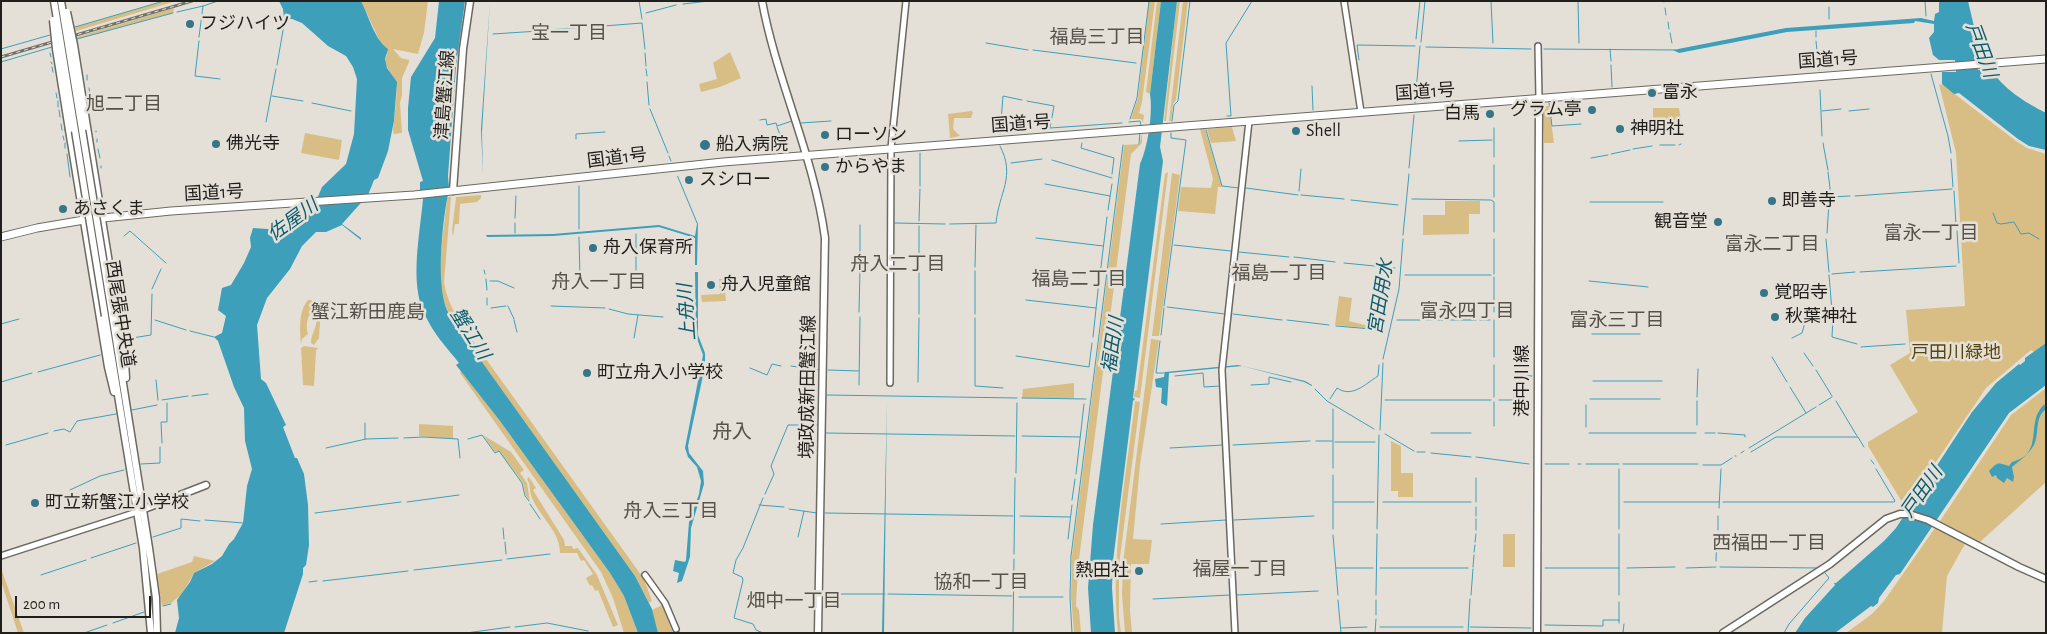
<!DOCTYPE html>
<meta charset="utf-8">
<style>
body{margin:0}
#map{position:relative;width:2047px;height:634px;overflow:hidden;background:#e4e0d7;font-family:"Alegreya Sans",sans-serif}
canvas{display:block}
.frame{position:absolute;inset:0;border:2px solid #211f1c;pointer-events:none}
.scale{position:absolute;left:15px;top:596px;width:136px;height:22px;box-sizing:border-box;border:2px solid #211f1c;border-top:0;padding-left:6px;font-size:15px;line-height:18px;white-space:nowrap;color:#211f1c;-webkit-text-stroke:4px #e4e0d7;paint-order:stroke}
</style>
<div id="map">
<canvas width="2047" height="634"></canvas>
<div class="frame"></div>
<div class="scale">200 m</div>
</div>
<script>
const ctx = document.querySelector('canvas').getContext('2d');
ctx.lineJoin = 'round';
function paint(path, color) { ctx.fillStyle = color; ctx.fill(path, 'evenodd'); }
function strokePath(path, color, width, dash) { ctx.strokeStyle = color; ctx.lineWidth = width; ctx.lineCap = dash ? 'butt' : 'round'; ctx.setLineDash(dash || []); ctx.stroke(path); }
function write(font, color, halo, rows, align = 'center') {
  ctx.font = font + ' "Alegreya Sans","Noto Sans JP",sans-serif'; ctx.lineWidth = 5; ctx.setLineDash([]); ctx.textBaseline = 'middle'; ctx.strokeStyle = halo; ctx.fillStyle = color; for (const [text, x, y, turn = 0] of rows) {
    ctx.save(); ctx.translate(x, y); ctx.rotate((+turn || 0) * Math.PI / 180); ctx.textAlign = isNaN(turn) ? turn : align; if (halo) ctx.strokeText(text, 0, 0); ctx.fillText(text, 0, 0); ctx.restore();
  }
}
const green = new Path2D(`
 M165,1L173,2L76,31L75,27Z
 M361,1H428L424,33L418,54L393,49L401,58L409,60V62L402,78V95L400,103L402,133L394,134L393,131C394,123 398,90 396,83C394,74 381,65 387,55C377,37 370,19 361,1Z
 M1149,1H1155L1142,102L1139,113L1144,115L1143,122L1141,119H1131L1138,98Z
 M1157,1H1161L1150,94L1146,92Z
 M1177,1H1180L1166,121H1164Z
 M1183,1H1188L1176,100L1173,104L1171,121H1169Z
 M174,8L173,13L77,39V37Z
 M730,52L741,78L720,87L701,92L699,84L717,79L713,63Z
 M1939,84L1943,85L2016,141L2027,148L2046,154V343L2034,352L2031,350L1986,388L1909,502H1902L1868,446V442L1918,412L1890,365L1910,353L1906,310L1965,306L1956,153Z
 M1545,106H1549L1554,143H1544L1543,109Z
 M1653,108H1679L1682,126L1653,127Z
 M971,111L973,112L971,118H954L953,129L960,136L950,138L948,114Z
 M1232,127L1236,141L1211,143L1207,129Z
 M1200,129H1205L1222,187H1218L1215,214L1178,211L1181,187L1211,188L1213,179Z
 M305,133L342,140L339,160L301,153Z
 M1141,135L1142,136V143L1131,154L1078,567L1076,606L1079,610L1081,633H1074L1071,597L1072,556L1124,145L1140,144Z
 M1168,172L1140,398L1134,397L1135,391L1137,390L1165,174Z
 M1172,173L1180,175L1159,336H1152Z
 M481,195V198L477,202L460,204L459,224H455L453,236L452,231L456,197Z
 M447,197H451L444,282C448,309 465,329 480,351V354L477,356C469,340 455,327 448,311C432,277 445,234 447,197Z
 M1445,201H1480V214H1469V234L1423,235V215H1445Z
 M719,279H724L726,301L702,302L701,295L720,294Z
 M1339,296L1352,298L1349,321L1385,330L1335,325Z
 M308,300H311L321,307L319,338L314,345L311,343C311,332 322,321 313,311C306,316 306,327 308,334L302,339L301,344C300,330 298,312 308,300Z
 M1151,339L1159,340L1140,465L1133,539L1152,540L1149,564H1131L1130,611L1132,633H1125L1122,595L1123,563Z
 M304,346L318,348L316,351L314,386L303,385L301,348Z
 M482,359H486L644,579L652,601L649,603L635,576L480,360Z
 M461,371L500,421L610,573L624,596L638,633H624L613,598L601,572L460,373Z
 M1074,383V398H1022L1023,389Z
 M2046,388V482L1980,542L1940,521L2011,415Z
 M1135,401L1140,402L1119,565V616L1121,633H1118C1110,556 1126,478 1135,401Z
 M419,424L453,426V439L419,436Z
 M483,435L511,452L524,470L520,473L527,483L530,501L526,496L523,483L499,451L495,452Z
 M1391,441L1401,446V473H1413V497H1398V491H1391Z
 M529,477L536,488L533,490L564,540L565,546H572L573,549L578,548L597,575L618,625L613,627L598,590L595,591L592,585L590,586L586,578L593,574L584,560L581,561L577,553H560C560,531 540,517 532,498C529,491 531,485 527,479Z
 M1935,528L1965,544L1947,576L1942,633H1846L1872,614L1884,601Z
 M1503,534H1515V567H1503Z
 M194,556L215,561L194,573L182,594L171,603L162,606L157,574L192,562Z
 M1,568L24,633H18L1,581Z
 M662,605L673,633H658L652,610Z`);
const water = new Path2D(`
 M279,1H361C369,16 374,39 388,49L385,59L387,68L397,82L394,121L388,151L378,178L374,180L368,195L342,224L361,238V240L342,225L326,232H316L302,246L290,269L267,298L257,325L261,379L266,383L286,425L283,427L295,458H297L304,474L308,505L309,545L306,565L303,568V574L284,633H175L179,618L177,600L190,582L194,573L212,564L222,556L229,544L234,539L243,523L247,486L252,469L245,441L244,408L234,387L218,341L214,337L222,333L226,316L218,310L222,288L231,285L244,263L251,247L250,238L253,228L283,230L293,216L317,199L322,187L346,164L354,134L357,79L353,67L346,56L328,46L302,23L292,19H284L283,9Z
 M439,1H465L456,66L448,176L449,188C443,219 435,281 447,310C455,326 469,338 477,355L635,576L652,609L658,633H638L624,596L610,573L500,421L456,365L459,363C447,348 433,333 425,315C409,284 420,234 423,199L420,190V182L423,181L408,130V108L411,77L435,38Z
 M490,1L482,132L483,175L481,129Z
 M1161,1H1177L1160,147L1163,161L1133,398L1135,399L1133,401L1113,561L1112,588L1115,633H1091L1088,588L1093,525L1140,164C1148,147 1153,113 1150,94Z
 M1939,1H1968L1980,52L1977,58L1978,70L1991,69C2002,88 2026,103 2046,113V150L2029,146L2018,139L1959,93L1954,94L1942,84V72H1956L1955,60H1939L1933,55L1929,38L1934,32V24L1915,21L1914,23L1787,32L1679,53L1673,50L1786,28L1921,18L1934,21L1935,14L1939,12Z
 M677,176H678L698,224L697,265H695V238L659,227L553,236L487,237L486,235L553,234L659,225L695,236L697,224Z
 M695,272H698V335L705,353V366L688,446L689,453L703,471L704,484L691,528L690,557L682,581L677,583L679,573L673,571L675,560L685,562L686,560L689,522L699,494L701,481L697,467L688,457L685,448L703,355L696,336Z
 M2046,343V385L2009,413L1900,574L1896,575L1879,598L1878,603L1873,607L1871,606L1835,633H1795L1805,618L1835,585L1834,583H1836L1884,541L1896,528L1972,412L1996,383L2019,364L2020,365L2025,361V358Z
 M1238,365L1305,381L1312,385V386L1304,382L1242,366L1169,373L1167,406L1161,403L1162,388L1156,387L1155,379L1164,377L1165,372Z
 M887,400L884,633H882Z
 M2044,404L2046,409C2034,418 2040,432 2034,445C2029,454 2019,461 2012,467L2014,477L2013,482L2007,478L2004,483L1997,478L1996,475L1992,477L1989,471C1999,461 1997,463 2009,466L2012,462C2038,455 2031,436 2036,418C2037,413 2041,408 2044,404Z`);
const stream = new Path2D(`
 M639,1L642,19
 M1491,1L1493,43
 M1578,1L1579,43
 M1664,1V2
 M1925,1L1926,16
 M683,4L709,1
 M1829,7V19
 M1665,8L1666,15
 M177,12L203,6
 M646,13L676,5
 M1668,22L1669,29
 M604,26L642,23L645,49
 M75,27L164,1
 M546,30L598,26
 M1816,31V37
 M1670,33L1672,43
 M493,34L539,31
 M199,37L203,6L218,1
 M77,39L173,13
 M1416,39L1420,1
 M199,41L195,76L220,79
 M1816,41L1819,70
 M1421,42L1425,1
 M986,43L1028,50
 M1426,47L1531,49
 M1,49L50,35
 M1544,49L1675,50
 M1610,49L1611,61
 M1033,50L1136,63
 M50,53L51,57
 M645,53L646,66
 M1359,60L1357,45L1415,46
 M1,62L52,47
 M51,62L52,64
 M277,65L285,19
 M1611,65L1612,87
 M52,67L53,72
 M646,69L647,76
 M1931,74L1948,136L1951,153
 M87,75V80
 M647,82L649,105
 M1312,86L1313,110
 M89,88L90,94
 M1820,90L1822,136
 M56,93L57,98
 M272,96L303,101
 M90,98L93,112
 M58,101V107
 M1027,101L1054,106L1050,128L1122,123
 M312,103L351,111
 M1415,103L1420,46
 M1549,103L1552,126L1581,124
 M650,109L668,153
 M59,110L60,117
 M1822,111L1841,109
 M1849,111L1869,109
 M1227,116H1231L1226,43L1252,1
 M1130,119L1137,98L1149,1
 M760,120L766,119L767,125L776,123L777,126L792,121
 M1172,121L1174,105L1178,101L1190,1
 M266,122L276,69
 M1129,122L1140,121L1141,126
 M801,123L831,121
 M61,124L62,130
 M777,127L782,140
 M1494,128V157
 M1206,130L1222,186L1239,188
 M96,131V132
 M1000,134L1003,96L1022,100
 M63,136L64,140
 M97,139V142
 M576,139V134L605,132
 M1459,141L1492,140
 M65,143V148
 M1082,143L1081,148L1114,158L1112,174
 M1823,143L1828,170
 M1139,144L1140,132
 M1660,145H1675
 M1679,145L1681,144
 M98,149L100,158
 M1633,149L1652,146
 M920,153V186
 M67,154L70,177
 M1611,154L1630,150
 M669,156L671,161
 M1591,158L1608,155
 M1951,159L1953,187
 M1052,160L1112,178
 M1011,163L1042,159
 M101,166V168
 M1409,168L1414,115
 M1045,184L1110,196
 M579,186V229
 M1246,188L1298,195
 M1299,191L1301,169
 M1954,191L1956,225
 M1301,195L1344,199
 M1855,196L1952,189
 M1494,197V165
 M1831,197L1850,196
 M1412,199L1491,200L1494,202V232
 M1351,200L1398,205
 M1590,202H1663
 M1108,210L1112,184
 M1993,213L1997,223L2001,224L2014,222L2021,234L2029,233L2039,239
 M515,218L516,196
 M919,221L920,189
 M515,223V233
 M894,223L945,224
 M950,224L996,223C999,192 1016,177 1000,146
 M1957,231L1959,263
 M1827,233L1830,188L1828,172
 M636,234V279
 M1403,235L1409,174
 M124,236L130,231L166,263
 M579,237L580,278
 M1036,238L1103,246
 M1494,239V274
 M1826,239L1829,272
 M1174,245L1231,251
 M1239,252L1289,257
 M1294,257L1335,262
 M1344,263L1395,268
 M860,266V225
 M919,266V226
 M975,267L976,225
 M484,270L485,274
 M1860,272L1956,266
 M1832,274L1855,272
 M1100,275L1107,217
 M1405,275H1491
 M1829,275L1832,311
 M486,279L487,290
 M490,281H498L514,288
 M1589,281L1648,287
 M152,289L161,269
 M487,298V305
 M1026,300L1096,308
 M508,306L514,319
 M551,306L605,308
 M1164,306L1186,140L1171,138V133
 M1167,307L1225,314
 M491,308L506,306
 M609,309L628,314L663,317
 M859,312L860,269
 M1494,312V277
 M919,314V270
 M975,314V271
 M1233,314L1282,320
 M975,318V386L1003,388
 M155,320L186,330
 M514,320L517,332
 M1287,320L1329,325
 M1397,320H1476
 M1480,320H1490
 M1,324L19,319
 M1336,326L1383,330
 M190,331L214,337
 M1592,334H1640
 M1161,335L1164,308
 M1093,337L1099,281
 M634,338L638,315
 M1792,338L1802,333L1806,319L1833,317L1832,337L1857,344
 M126,339L151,335L152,294
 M1160,341L1156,373H1166
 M1861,347L1905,344
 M1804,353L1813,366
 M1016,356L1089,367L1092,343
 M1494,357V320
 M1772,357L1787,382
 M1383,359L1399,289L1403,239
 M1494,365V397
 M791,366L820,370
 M750,368L767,375L772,364L781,366
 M828,370L859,371
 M1816,370L1832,396
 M38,372L100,355
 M1175,376L1203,373L1204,387L1220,386
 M156,380L158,400
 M1593,381H1662
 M1,382L32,373
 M918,382L919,318
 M859,385L860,317
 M1251,385L1269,384V377L1291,382
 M1790,387L1806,413
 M1315,389L1327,401L1374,429
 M827,395L1017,398
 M192,396L208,394
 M1697,397L1698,369
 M1022,398L1086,399
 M1330,399L1337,388C1352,398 1364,385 1378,376L1379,365
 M1590,399H1660
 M162,400L188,396
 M1385,400H1491
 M1499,400H1514L1515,375L1532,376
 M1697,401V425
 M1836,401L1857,436
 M1586,405V427
 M1819,405L1832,397
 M1333,409V468
 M132,410L157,405
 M365,423V439
 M1494,426V402
 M1380,430L1383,363
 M54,431L64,429L70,432L77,421L116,414
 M826,433L1015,436
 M1431,433H1471
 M1589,433H1696
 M1705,433H1715
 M1718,433L1745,435V437
 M1385,434L1414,451
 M1022,436L1080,437
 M404,438L423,437L458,439L460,458
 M468,439L482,435L495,453L499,451L522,483L525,496L529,501
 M1316,441H1332
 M1335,442H1375
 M162,443L161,422H167V403
 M6,445L48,433
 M1233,445L1310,441
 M326,448L366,439L398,438
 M1170,448L1223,445
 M1749,448L1816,407
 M1417,452H1425
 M1751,452L1776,437H1858L1864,447
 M1431,453L1471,457
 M1741,453L1744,451
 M1735,456H1736
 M1476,457L1529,464
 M1871,460L1874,464
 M141,464L160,463V447
 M1545,464H1569
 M1578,464H1581
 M1586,464H1619
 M1623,464H1698
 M1703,465H1721L1732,458
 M1016,473L1017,403
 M1076,474L1084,404
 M1476,478V502
 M70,490L100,476L124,470
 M765,494L774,474L771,466L788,425H818
 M763,498L743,548L736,560L733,573L742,577L743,580L734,618L753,624L756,630L763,633
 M1072,500L1075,479
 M407,502L459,495
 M1334,502H1374
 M1383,502H1471
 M1624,502H1719
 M1723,502H1894L1895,501L1876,469
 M530,504L540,519
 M759,505L784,507
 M1719,508L1721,469
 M789,509L817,513
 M315,513L401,502
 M825,513L1013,516
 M1020,516L1070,517
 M1476,516V507
 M1476,519V530
 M205,520L243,523
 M1234,520L1314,516
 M1161,524L1226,520
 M503,528L504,539
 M1333,529V475
 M1377,529L1379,435
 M1619,529V469
 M1718,530V516
 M1333,535L1338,595
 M153,537L181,528V519L200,521
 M798,537L804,511
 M1068,539L1072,505
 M505,542L506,554
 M1475,542L1476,534
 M1474,552L1475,545
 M1014,554L1015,478
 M91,558L136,543
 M507,559L550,554
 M1716,561L1717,534
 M1473,567L1474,555
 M1720,567L1819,568
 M1336,568H1373
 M1380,568H1468
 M1545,568H1619
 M1627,568L1675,567
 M1686,568L1716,567
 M414,570L502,560
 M41,575L86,560
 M323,581L408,571
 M309,582L317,581
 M823,594H885
 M888,594L1012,596
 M1237,595L1318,591
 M1376,595L1377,534
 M1471,595L1473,569
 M1619,595V534
 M1019,597H1063
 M1153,599L1230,595
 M1338,600L1341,633
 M1619,602V623
 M163,606L171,604
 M1376,615V600
 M113,623L144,612
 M1545,625L1603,626V620H1619
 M515,627L547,623L588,631
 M1380,627H1463
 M1470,627L1531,628
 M1341,628L1367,627
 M84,633L107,625
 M466,633L510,627
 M1013,633L1014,559
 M1072,633L1070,597L1071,556L1123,145
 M1375,633L1376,619
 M1468,633L1470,599
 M1623,633L1624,624
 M1784,633L1789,624L1829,578L1825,573`);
const minor = new Path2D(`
 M1344,1L1361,112
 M1538,46L1539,99
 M890,383L891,148L906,1
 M1,556L137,512
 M645,575L665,603L676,629
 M1235,633L1222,370L1249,121`);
const major = new Path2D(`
 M762,1C777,82 814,156 825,238L818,633
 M87,127L125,362L126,378
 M69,130L108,367L114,392
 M453,191L463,49L470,1
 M112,314L149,548L156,598L157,633
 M105,316L143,548L151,633
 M139,511L206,485
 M1537,633L1539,99
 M1723,633L1830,564L1886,519L1900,514H1909L1928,520L2019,567L2046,579`);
const highway = new Path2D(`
 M1,237L37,228L84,220L171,211L414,195L723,162L2046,59`);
const rail = new Path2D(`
 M1,57L192,1`);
const majorBridge = new Path2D(`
 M54,1L105,316
 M61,1L112,314
 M67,12L74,45L87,127
 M53,20L56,49L69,130`);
const markers = [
 [190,24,5,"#347588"],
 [1652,93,5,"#347588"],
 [1592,110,5,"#347588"],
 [1490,114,5,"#347588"],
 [1620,129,5,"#347588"],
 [1296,131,5,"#347588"],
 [825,135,5,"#347588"],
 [216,144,5,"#347588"],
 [705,145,6,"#347588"],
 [825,167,5,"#347588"],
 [689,180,5,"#347588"],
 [1772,201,5,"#347588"],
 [63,209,5,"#347588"],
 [1718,222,5,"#347588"],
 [593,248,5,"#347588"],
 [711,285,5,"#347588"],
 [1764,293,5,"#347588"],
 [1775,317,5,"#347588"],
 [587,373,5,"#347588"],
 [35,503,5,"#347588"],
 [1139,571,5,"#347588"]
];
const poiNames = [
 ["フジハイツ",200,24],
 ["富永",1662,93],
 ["グラム亭",1582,110,"right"],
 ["白馬",1480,114,"right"],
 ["神明社",1630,129],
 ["Shell",1306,131],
 ["ローソン",835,135],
 ["佛光寺",226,144],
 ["船入病院",716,145],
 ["からやま",835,167],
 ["スシロー",699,180],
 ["即善寺",1782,201],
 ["あさくま",73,209],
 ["観音堂",1708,222,"right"],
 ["舟入保育所",603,248],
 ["舟入児童館",721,285],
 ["覚昭寺",1774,293],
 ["秋葉神社",1785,317],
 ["町立舟入小学校",597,373],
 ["町立新蟹江小学校",45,503],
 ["熱田社",1129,571,"right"]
];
const streetNames = [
 ["国道1号",1828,60,-4],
 ["国道1号",1425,92,-4],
 ["津島蟹江線",445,95,-86],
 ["国道1号",1021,124,-4],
 ["国道1号",617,158,-7],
 ["国道1号",214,193,-3],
 ["西尾張中央道",120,314,81],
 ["港中川線",1523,381,-90],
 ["境政成新田蟹江線",808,387,-89]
];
const parkNames = [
 ["戸田川緑地",1956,353]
];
const neighbourhoodNames = [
 ["宝一丁目",569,33],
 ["福島三丁目",1097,37],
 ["旭二丁目",124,104],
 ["富永一丁目",1931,233],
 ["富永二丁目",1772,244],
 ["舟入二丁目",898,264],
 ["福島一丁目",1279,273],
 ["福島二丁目",1079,279],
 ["舟入一丁目",599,282],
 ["富永四丁目",1467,311],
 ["蟹江新田鹿島",368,312],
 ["富永三丁目",1617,320],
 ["舟入三丁目",671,511],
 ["西福田一丁目",1769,543],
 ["福屋一丁目",1240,569],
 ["協和一丁目",981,582],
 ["畑中一丁目",794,601]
];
const waterNames = [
 ["戸田川",1981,50,70],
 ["佐屋川",293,220,-36],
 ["宮田用水",1381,297,-81],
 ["上舟川",687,312,-94],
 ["蟹江川",470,334,58],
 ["福田川",1113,345,-82],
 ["戸田川",1922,492,-55]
];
const quarterNames = [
 ["舟入",732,432]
];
paint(green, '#d8be85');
paint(water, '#3d9fba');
strokePath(stream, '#3d9fba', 1);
strokePath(minor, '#6c6961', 8);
strokePath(major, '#6c6961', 9);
strokePath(highway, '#6c6961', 9);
strokePath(minor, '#fff', 5);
strokePath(major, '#fff', 6);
strokePath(highway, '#fff', 7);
strokePath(rail, '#73716b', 3);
strokePath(rail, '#e4e0d7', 1, [4]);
strokePath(majorBridge, '#6c6961', 9, []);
strokePath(majorBridge, '#fff', 6);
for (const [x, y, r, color] of markers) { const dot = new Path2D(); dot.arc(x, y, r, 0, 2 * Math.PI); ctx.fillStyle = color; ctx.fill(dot); strokePath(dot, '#e4e0d7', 2); }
write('18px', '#211f1c', '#e4e0d7', poiNames, 'left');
write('18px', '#211f1c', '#e4e0d7', streetNames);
write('18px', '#5a450a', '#e4e0d7', parkNames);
write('19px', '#56524b', '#e4e0d7', neighbourhoodNames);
write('italic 19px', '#095c6f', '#e4e0d7', waterNames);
write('20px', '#56524b', '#e4e0d7', quarterNames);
</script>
